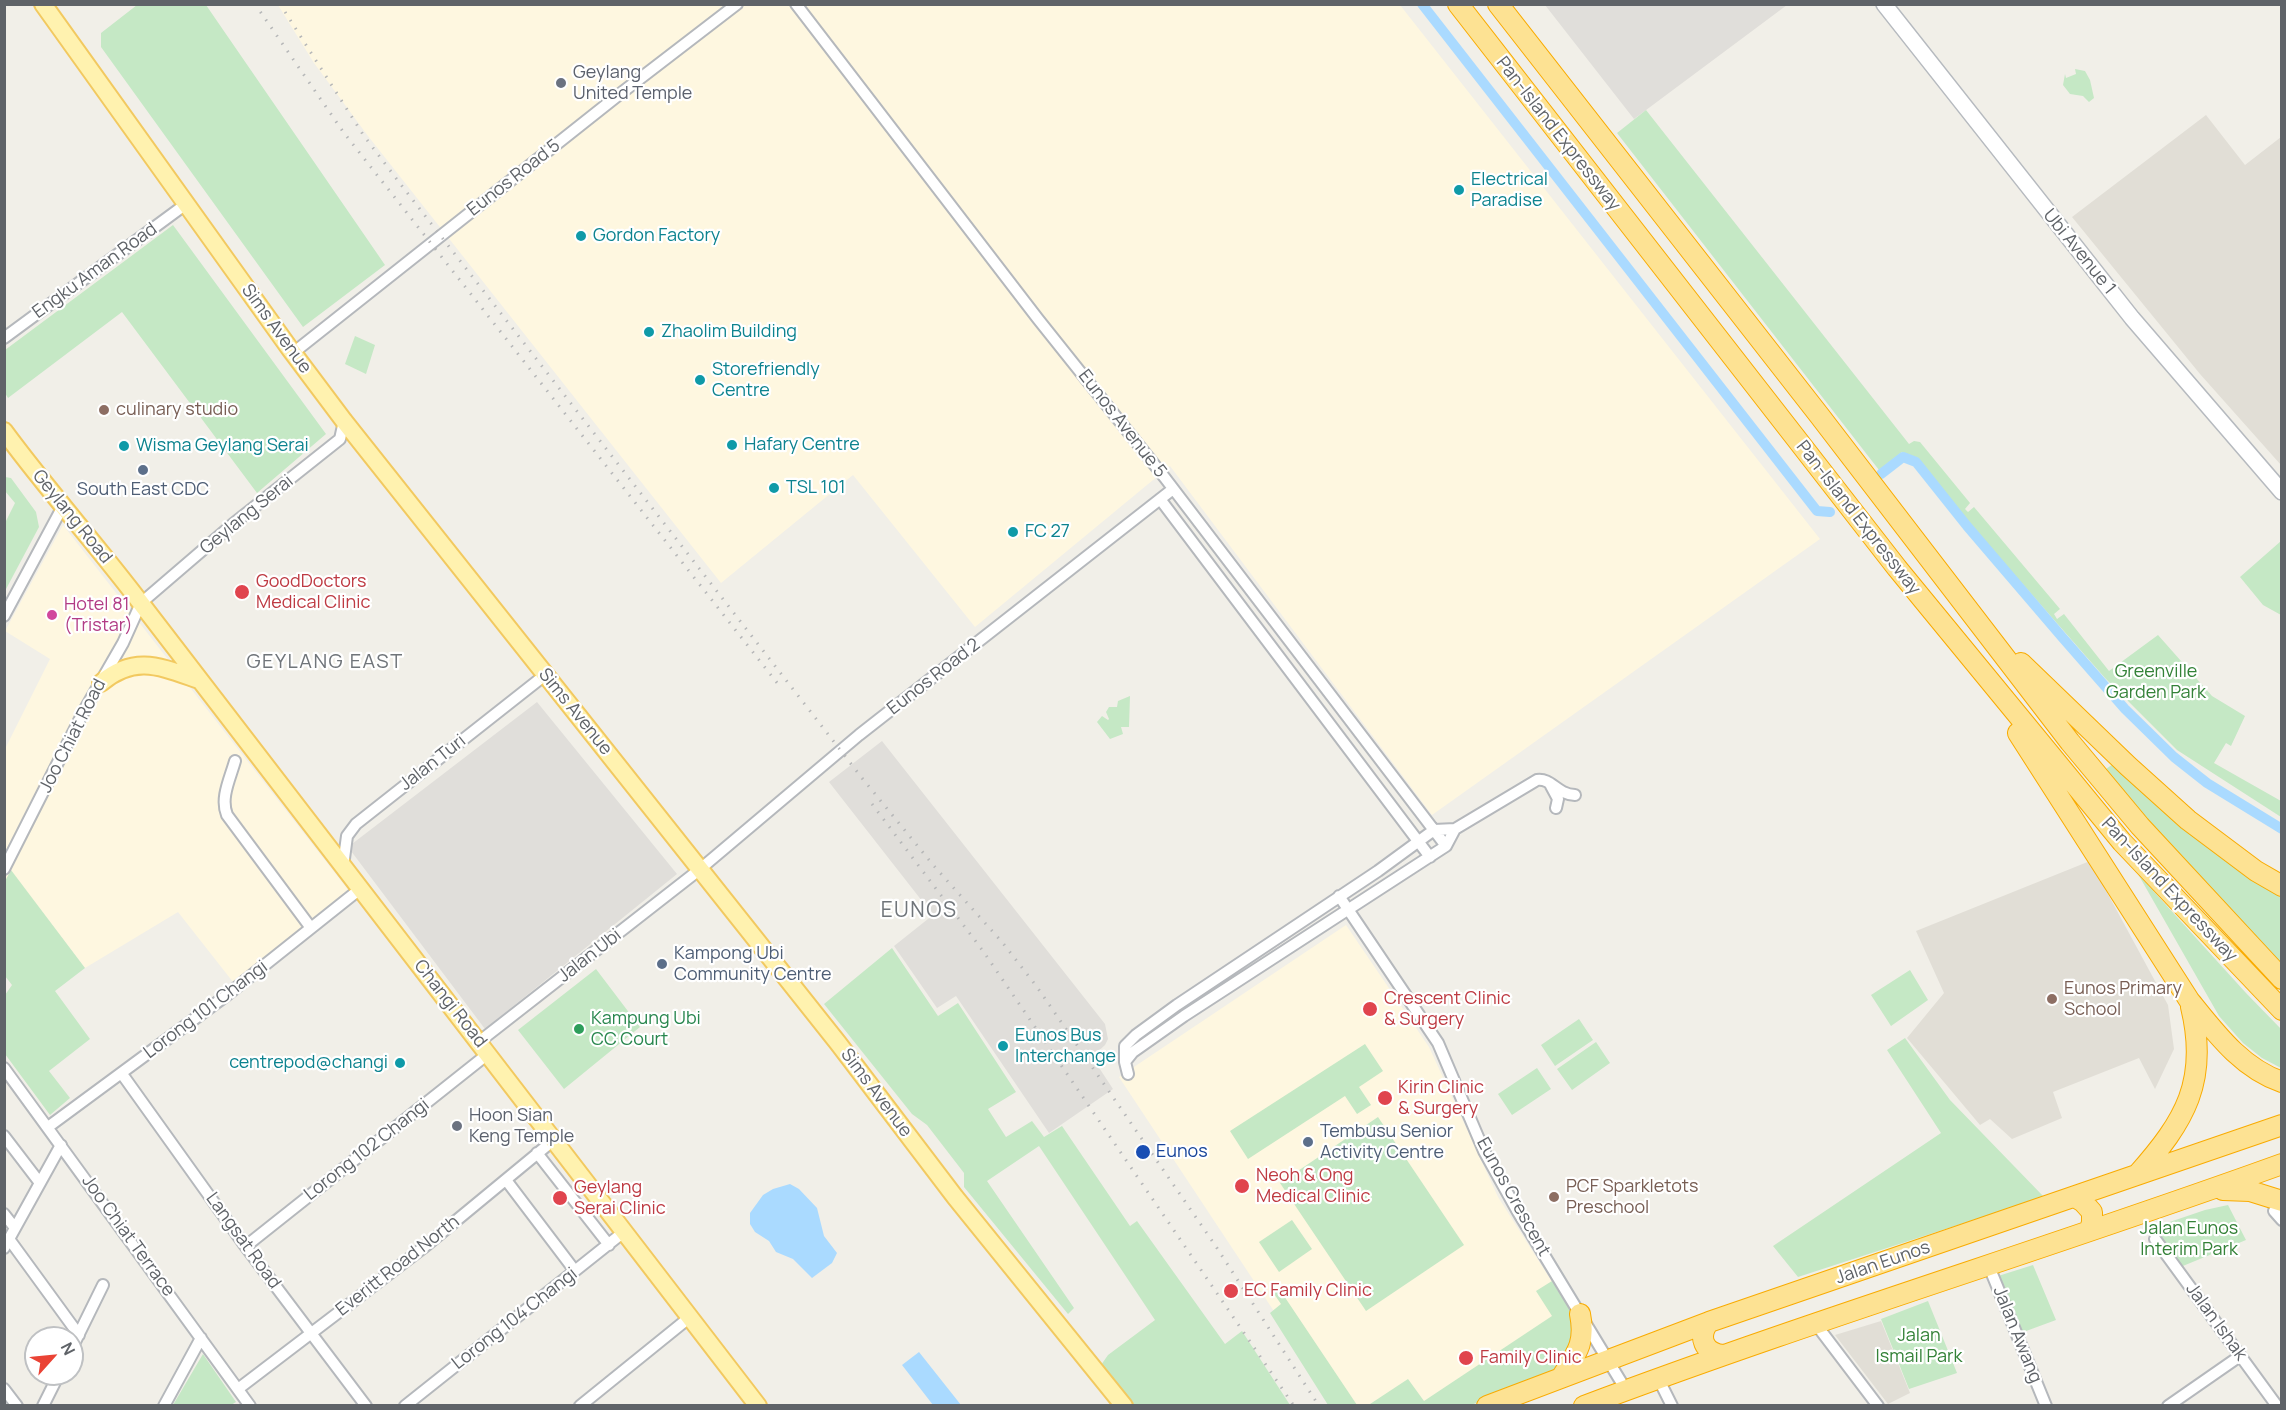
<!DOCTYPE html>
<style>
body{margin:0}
#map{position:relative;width:2286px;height:1410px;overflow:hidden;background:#f1efe8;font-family:Manrope,sans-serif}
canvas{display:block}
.frame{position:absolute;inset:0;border:6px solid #5f6368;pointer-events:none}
.north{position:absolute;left:24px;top:1326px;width:60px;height:60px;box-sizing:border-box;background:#fff;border:2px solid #bfc1c3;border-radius:50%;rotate:63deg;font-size:16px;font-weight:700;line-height:24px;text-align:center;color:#5f6368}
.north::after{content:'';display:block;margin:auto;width:21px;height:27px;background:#ea4335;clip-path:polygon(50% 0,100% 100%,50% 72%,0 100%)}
</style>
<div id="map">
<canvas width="2286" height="1410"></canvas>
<div class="frame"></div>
<div class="north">N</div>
</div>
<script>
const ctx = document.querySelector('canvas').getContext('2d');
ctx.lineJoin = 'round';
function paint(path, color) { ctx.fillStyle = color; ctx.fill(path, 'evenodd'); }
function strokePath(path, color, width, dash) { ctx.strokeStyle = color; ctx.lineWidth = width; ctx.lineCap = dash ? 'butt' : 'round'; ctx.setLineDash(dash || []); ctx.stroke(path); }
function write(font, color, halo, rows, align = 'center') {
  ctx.font = font + ' Manrope,sans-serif'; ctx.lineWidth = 4.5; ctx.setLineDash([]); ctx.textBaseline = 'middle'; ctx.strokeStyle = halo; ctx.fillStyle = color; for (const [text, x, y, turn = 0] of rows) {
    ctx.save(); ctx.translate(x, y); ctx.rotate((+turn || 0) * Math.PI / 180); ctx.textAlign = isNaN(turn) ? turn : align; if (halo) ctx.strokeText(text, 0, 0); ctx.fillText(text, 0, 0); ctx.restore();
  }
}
const commercial = new Path2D(`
 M278,5H1400L1820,539L1432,815L1170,466L975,627L853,475L721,583L368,136L314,63Z
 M63,525L349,891L233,982L178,912L85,968L11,871L5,883V749L50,659L5,631Z
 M1346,925L1429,1047L1498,1197L1577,1321L1471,1405H1336L1119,1077Z`);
const industrial = new Path2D(`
 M1545,5H1787L1634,119Z
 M537,702L677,874L485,1029L348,847Z
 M882,741L1105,1024L1108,1039L1105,1045L1092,1057L1113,1089L1049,1133L956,996L937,1008L894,946L933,915L829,782Z`);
const education = new Path2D(`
 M2206,115L2245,165L2281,137V465L2200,374L2072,217Z
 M2090,861L2168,1005L2174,1049L2155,1089L2139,1058L2053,1092L2062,1118L2012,1139L1990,1119L1980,1125L1907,1038L1944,993L1916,931Z
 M1881,1321L1910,1393L1888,1404L1835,1335Z`);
const green = new Path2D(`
 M137,5H206L385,265L303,327L101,47V33Z
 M2075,69L2085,71L2090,80L2094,98L2089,102L2083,96L2070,94L2063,85L2065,74L2066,78L2076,74Z
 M1646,110L1909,444L1914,441L1920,442L1970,503L1965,509L1968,512L1974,507L2060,609L2054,614L2057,619L2064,614L2109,671L2158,635L2212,696L2245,716L2231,746L2226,743L2214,763L2281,801V817L2177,750L2105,678L1977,532L1918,458L1902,452L1879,470L1617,133Z
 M173,225L326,434L257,493L122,312L8,398L5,393V350Z
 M355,336L375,345L366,374L345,364Z
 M5,477L11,478L36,512L39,527L5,591V523L15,503L5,491Z
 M2281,541V615L2263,605L2240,577Z
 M1130,696L1129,727H1121L1123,734L1110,739L1097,722L1102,716L1108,720L1109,719L1106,712L1109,707H1117L1118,701Z
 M2113,764L2201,842L2281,898V963L2175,851L2106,769Z
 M11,870L85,968L55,991L90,1039L49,1071L70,1098L50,1115L5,1054V995L12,985L5,976L4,883Z
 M2138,874L2246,993L2281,1029V1068L2262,1058L2243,1043L2219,1016Z
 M892,948L938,1016L958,1003L1016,1092L988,1109L1006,1137L1032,1121L1044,1137L1062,1126L1130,1226L1137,1221L1225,1344L1242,1331L1290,1405H1134L1101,1365L1108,1355L1155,1320L1039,1146L987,1181L1074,1308L1068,1314L964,1187V1173L927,1125L912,1114L824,1004Z
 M596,969L640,1027L564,1089L518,1030Z
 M1910,970L1928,1000L1891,1026L1871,995Z
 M1579,1019L1593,1040L1555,1066L1541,1045Z
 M1905,1038L1950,1100L2044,1197L1798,1277L1773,1246L1941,1133L1887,1050Z
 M1596,1042L1610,1063L1572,1090L1557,1069Z
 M1365,1044L1383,1071L1359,1087L1371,1105L1357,1114L1345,1096L1248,1159L1230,1131Z
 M1537,1068L1551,1089L1512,1115L1498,1094Z
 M1378,1117L1464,1245L1366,1311L1280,1183Z
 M2228,1205L2246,1240L2178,1268L2149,1229L2205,1210Z
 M1292,1220L1312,1249L1279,1272L1259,1242Z
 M2033,1265L2056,1320L2018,1334L1995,1277Z
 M1552,1281L1577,1321L1569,1357L1551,1374L1471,1405L1367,1406L1408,1379L1424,1401L1552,1316L1536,1291Z
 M1278,1287L1357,1405H1328L1270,1313L1281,1304L1272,1291Z
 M1928,1301L1957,1373L1909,1389L1881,1319Z
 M203,1354L236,1402L231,1405H173Z`);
const water = new Path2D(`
 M790,1184L799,1189L817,1208L824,1236L837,1253L832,1263L812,1278L793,1259L776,1252L769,1241L755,1232L750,1224V1213L763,1195L773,1189Z
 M919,1352L961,1405H933L902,1365Z`);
const canal = new Path2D(`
 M1422,4L1817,511L1830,512
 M1881,474L1903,457L1916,462L1967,526L2062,637L2125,709L2174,757L2207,783L2282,829`);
const street = new Path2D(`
 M796,4L1038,319L1165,478L1446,846
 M4,338L186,204
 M293,353L616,97L737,4
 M1160,499L1430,857
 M4,616L63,506
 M235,761C230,779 220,798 227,815L311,928
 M1551,786L1558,799L1556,808
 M343,866L347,836L356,824L545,675
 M4,869L85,709L123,643L141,603L233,524L340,439L344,421
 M1339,896L1438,1043L1484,1151L1518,1212L1626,1390
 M480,1041L699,870L859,735L1173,489
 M1125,1062L1133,1052L1184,1016L1446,846L1455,829
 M4,1068L250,1406
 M122,1074L243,1243L366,1406
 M1128,1074L1125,1062V1046L1136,1035L1177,1005L1378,871L1434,830L1455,829L1537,780C1552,778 1556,794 1575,795
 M48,1127L227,995L360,889
 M4,1136L40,1183
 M537,1153L609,1245
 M506,1180L575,1271
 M2274,1211L2282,1220
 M4,1214L15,1228
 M9,1239L79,1335
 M2155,1239L2277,1406
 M246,1246L489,1053
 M4,1248L61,1145
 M1988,1264L2046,1406
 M1815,1323L1878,1406
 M72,1348L103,1285
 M1658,1378L1672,1406
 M4,1389L17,1406
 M238,1389L423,1248L555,1139
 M43,1406L59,1374
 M164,1406L201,1338
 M405,1406L625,1231
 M580,1406L690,1317
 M2168,1406L2240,1356`);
const secondary = new Path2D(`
 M1884,4L2132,318L2282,492`);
const primary = new Path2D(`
 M43,4L290,349L344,421L838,1043L955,1197L1124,1406
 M4,431C48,491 98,546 143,606C347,873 554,1138 758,1406
 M101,683C135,654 161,667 199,680`);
const highway = new Path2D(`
 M1458,4L1897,568L2122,842L2282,1010
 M1498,4L1819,415L2070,742L2140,826L2282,979
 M2021,663L2128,766L2188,820L2256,871L2282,886
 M2018,733L2189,1000C2215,1032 2241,1068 2282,1082
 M2137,1175C2185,1121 2209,1081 2191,1007
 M2223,1190L2250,1191L2282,1201
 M2075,1197L2083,1202L2092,1212V1223L2089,1231
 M1709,1322C1697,1337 1704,1353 1723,1355
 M1561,1378C1576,1354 1586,1344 1580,1314
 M1487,1406L1709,1322L2282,1125
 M1584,1406C1815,1319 2050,1248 2282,1164`);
const rail = new Path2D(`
 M255,4L344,133L778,684
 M280,4L364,136L405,190L862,778L934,866L1002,942L1037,987L1215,1245L1319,1406
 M872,804L983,951L1294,1406`);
const markers = [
 [561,83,6,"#6b7280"],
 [1459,190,6,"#0f9aa8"],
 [581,236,6,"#0f9aa8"],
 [649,332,6,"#0f9aa8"],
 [700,380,6,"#0f9aa8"],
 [104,410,6,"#8d6e63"],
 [732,445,6,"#0f9aa8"],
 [124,446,6,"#0f9aa8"],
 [143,470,6,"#5c6f8a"],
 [774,488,6,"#0f9aa8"],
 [1013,532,6,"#0f9aa8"],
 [242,592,8,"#e0444e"],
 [52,615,6,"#d1479c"],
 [662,964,6,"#5c6f8a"],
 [2052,999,6,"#8d6e63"],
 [1370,1009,8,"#e0444e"],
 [579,1029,6,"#2e9e5b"],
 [1003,1046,6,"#0f9aa8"],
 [400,1063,6,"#0f9aa8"],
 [1385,1098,8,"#e0444e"],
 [457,1126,6,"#6b7280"],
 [1308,1142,6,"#5c6f8a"],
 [1143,1152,8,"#1a4fb4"],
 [1242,1186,8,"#e0444e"],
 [1554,1197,6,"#8d6e63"],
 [560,1198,8,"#e0444e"],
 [1231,1291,8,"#e0444e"],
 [1466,1358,8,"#e0444e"]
];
const worshipNames = [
 ["Geylang",573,73],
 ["United Temple",573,94],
 ["Hoon Sian",469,1116],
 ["Keng Temple",469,1137]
];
const streetNames = [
 ["Pan-Island Expressway",1558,134,52],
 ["Eunos Road 5",514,178,-38],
 ["Ubi Avenue 1",2079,252,51],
 ["Engku Aman Road",95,271,-36],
 ["Sims Avenue",276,329,54],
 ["Eunos Avenue 5",1122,424,52],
 ["Geylang Serai",247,515,-39],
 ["Geylang Road",72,517,51],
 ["Pan-Island Expressway",1858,518,52],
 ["Eunos Road 2",934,677,-38],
 ["Sims Avenue",575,712,51],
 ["Joo Chiat Road",73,736,-63],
 ["Jalan Turi",433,763,-38],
 ["Pan-Island Expressway",2169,890,47],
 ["Jalan Ubi",590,956,-38],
 ["Changi Road",450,1004,52],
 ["Lorong 101 Changi",206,1010,-37],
 ["Sims Avenue",876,1093,53],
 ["Lorong 102 Changi",367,1150,-38],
 ["Eunos Crescent",1513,1197,61],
 ["Joo Chiat Terrace",128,1236,54],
 ["Langsat Road",243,1241,54],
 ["Jalan Eunos",1883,1263,-19],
 ["Everitt Road North",398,1266,-38],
 ["Lorong 104 Changi",515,1319,-38],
 ["Jalan Ishak",2216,1322,54],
 ["Jalan Awang",2017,1335,68]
];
const cultureNames = [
 ["Electrical",1471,180],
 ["Paradise",1471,201],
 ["Gordon Factory",593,236],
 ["Zhaolim Building",661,332],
 ["Storefriendly",712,370],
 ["Centre",712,391],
 ["Hafary Centre",744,445],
 ["Wisma Geylang Serai",136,446],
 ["TSL 101",786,488],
 ["FC 27",1025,532],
 ["Eunos Bus",1015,1036],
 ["Interchange",1015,1057],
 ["centrepod@changi",388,1063,"right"]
];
const educationNames = [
 ["culinary studio",116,410],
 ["Eunos Primary",2064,989],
 ["School",2064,1010],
 ["PCF Sparkletots",1566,1187],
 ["Preschool",1566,1208]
];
const serviceNames = [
 ["South East CDC",143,490,"center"],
 ["Kampong Ubi",674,954],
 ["Community Centre",674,975],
 ["Tembusu Senior",1320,1132],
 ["Activity Centre",1320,1153]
];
const healthNames = [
 ["GoodDoctors",256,582],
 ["Medical Clinic",256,603],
 ["Crescent Clinic",1384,999],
 ["& Surgery",1384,1020],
 ["Kirin Clinic",1398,1088],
 ["& Surgery",1398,1109],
 ["Neoh & Ong",1256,1176],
 ["Medical Clinic",1256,1197],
 ["Geylang",574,1188],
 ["Serai Clinic",574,1209],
 ["EC Family Clinic",1244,1291],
 ["Family Clinic",1480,1358]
];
const hotelNames = [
 ["Hotel 81",64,605],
 ["(Tristar)",64,626]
];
const parkNames = [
 ["Greenville",2156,672],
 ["Garden Park",2156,693],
 ["Jalan Eunos",2189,1229],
 ["Interim Park",2189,1250],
 ["Jalan",1919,1336],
 ["Ismail Park",1919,1357]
];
const leisureNames = [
 ["Kampung Ubi",591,1019],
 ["CC Court",591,1040]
];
const transitNames = [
 ["Eunos",1156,1152]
];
const neighbourhoodNames = [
 ["GEYLANG EAST",325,662]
];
const quarterNames = [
 ["EUNOS",919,911]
];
paint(commercial, '#fef7e0');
paint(industrial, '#e0deda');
paint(education, '#e1ded6');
paint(green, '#c5e8c5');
paint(water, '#aadaff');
strokePath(canal, '#aadaff', 10);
strokePath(street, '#b5b8bc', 14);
strokePath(secondary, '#b6babf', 18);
strokePath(primary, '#f2c960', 20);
strokePath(highway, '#f9ab00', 22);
strokePath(street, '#fff', 10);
strokePath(secondary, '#fff', 15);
strokePath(primary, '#fff2af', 16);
strokePath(highway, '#fde293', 20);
strokePath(rail, '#b6b7b8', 3, [1.5, 8]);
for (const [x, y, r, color] of markers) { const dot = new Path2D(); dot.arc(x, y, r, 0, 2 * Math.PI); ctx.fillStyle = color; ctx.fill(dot); strokePath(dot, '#fff', 2); }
write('18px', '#5b616d', '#fff', worshipNames, 'left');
write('18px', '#5f6368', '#fff', streetNames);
write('18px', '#0d838f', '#fff', cultureNames, 'left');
write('18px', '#785e54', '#fff', educationNames, 'left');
write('18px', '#4e5e75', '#fff', serviceNames, 'left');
write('18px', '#be3a42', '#fff', healthNames, 'left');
write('18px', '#b23c85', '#fff', hotelNames, 'left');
write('18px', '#348238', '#fff', parkNames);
write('18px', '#27864d', '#fff', leisureNames, 'left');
write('18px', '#164399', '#fff', transitNames, 'left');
ctx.letterSpacing = '1.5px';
write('20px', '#70757a', '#fff', neighbourhoodNames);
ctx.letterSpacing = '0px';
ctx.letterSpacing = '1.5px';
write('21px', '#70757a', '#fff', quarterNames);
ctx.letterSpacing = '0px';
</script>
